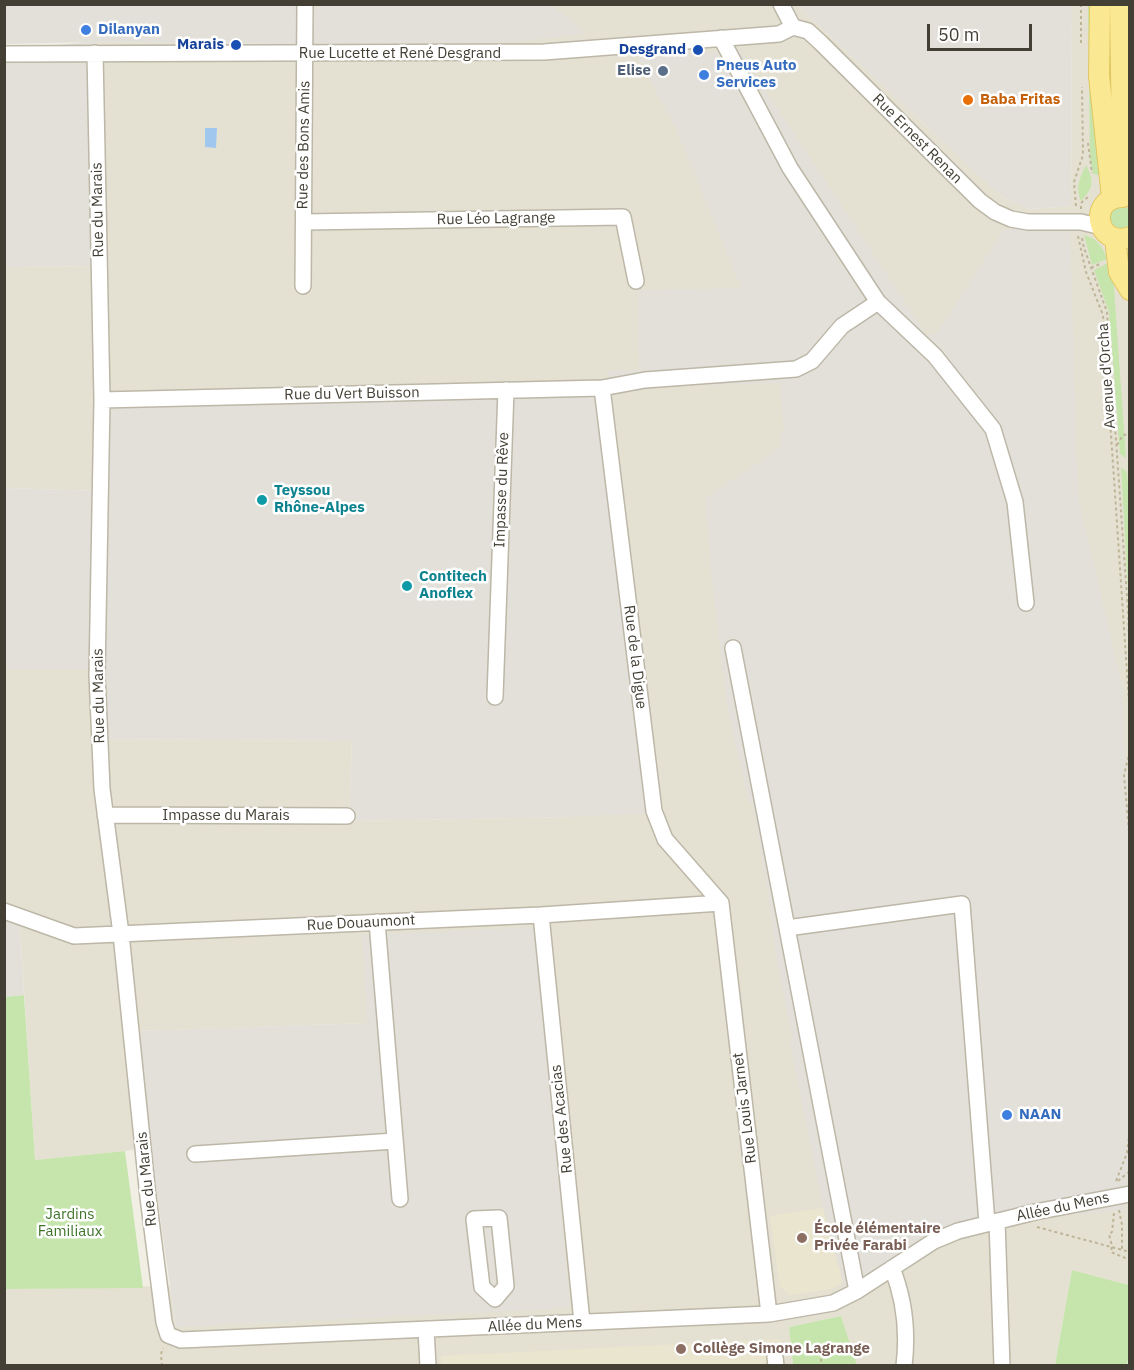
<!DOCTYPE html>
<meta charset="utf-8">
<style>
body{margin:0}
#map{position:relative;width:1134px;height:1370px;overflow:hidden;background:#f1efe4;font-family:"IBM Plex Sans",sans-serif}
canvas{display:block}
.frame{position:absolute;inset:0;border:6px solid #433f34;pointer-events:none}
.scale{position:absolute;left:927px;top:24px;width:105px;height:27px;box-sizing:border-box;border:3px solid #433f34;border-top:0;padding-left:8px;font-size:18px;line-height:21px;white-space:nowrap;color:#433f34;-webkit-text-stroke:4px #fff;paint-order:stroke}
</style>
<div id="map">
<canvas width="1134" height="1370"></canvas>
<div class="frame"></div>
<div class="scale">50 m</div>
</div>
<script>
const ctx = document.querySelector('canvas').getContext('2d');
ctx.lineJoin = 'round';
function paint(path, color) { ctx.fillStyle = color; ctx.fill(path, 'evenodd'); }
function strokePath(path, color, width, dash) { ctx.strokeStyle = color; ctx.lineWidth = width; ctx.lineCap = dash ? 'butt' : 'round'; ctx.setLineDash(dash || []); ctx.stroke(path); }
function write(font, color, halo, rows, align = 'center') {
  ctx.font = font + ' "IBM Plex Sans",sans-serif'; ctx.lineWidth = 5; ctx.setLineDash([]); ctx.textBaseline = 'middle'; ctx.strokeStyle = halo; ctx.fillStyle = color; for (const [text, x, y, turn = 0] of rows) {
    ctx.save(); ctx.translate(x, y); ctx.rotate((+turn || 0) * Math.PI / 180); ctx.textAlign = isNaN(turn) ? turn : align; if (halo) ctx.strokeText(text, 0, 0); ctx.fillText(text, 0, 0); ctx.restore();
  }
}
const residential = new Path2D(`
 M552,5H797L1002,197L1030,209L1071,206L1072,5H1129V1285L1072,1270L1055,1365H857L841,1316L789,1327L793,1365H5V1289L170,1286L176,1327L368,1023L139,1031L150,1147L125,1151L35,1160L19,913L5,908V669H97L98,739L352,741L349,821L571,817L98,491L5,488V267L99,266L95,42L278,44L586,33Z`);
const industrial = new Path2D(`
 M4,5H552L587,33L520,42L278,44L95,42L100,266L5,267V50L87,42L5,44Z
 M797,5H1072L1071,206L1030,209L1002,197Z
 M739,50L927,335L937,332L1004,229H1070L1078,496L1122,684L1130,858V1147L1124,1211L1020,1218L965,1229L846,1295L823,1208L789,1040L792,1039L776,957L770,908L754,809L747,797L727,706L712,583L705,498L781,447L780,431H784L779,383L609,388L608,371L639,370L638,290L741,288L675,127L637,57Z
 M602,389L652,813L571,817L349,821L352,741L97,739V669H5V488L98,491L99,395Z
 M4,908L19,913L24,995L5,997Z
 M536,927L570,1308L176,1327L150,1147L139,1031L367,1023L362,935Z`);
const education = new Path2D(`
 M823,1208L843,1283L830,1289L790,1295L780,1287L770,1216Z
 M780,1339L782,1365L441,1366V1356Z`);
const green = new Path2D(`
 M1088,5H1094L1104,174L1096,175L1093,173L1090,159Z
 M1086,165C1095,182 1093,188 1081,201C1075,188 1080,177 1086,165Z
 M1122,206L1129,209V227L1118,230L1110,223C1110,211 1111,210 1122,206Z
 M1084,235C1097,238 1103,247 1107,259L1092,265Z
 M1108,263L1109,273L1113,274L1126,458L1120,454L1109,312L1094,270Z
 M1121,467L1127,472L1130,509L1129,609Z
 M24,995L35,1160L125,1151L143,1288L5,1289V997Z
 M1072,1270L1129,1285L1130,1348L1127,1365H1055Z
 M841,1316L857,1365H793L789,1327Z`);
const water = new Path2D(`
 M205,128H217L216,148L205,147Z`);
const path = new Path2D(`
 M1081,4V46
 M1088,143L1092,173
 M1076,206L1074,182L1083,155L1082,87
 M1081,209V203L1088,197
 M1078,236L1086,272L1103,315L1130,717
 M1082,238L1084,248L1107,312L1128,611L1130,665
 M1091,268L1102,263
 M1117,445L1123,435L1130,434
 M1130,751L1124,775L1130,842
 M1116,1181L1127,1153L1130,1128
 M1118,1181L1130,1171
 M1119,1210L1122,1225V1249
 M1114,1213L1112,1232L1109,1234L1112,1246L1111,1252L1130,1260
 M1037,1227L1130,1252
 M820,1353L822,1366
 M162,1366L161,1354L163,1348`);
const minor = new Path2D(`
 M781,4L793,27L808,31L821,43L980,201L995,212L1011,219L1028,222H1081L1102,227
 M721,38L790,168L878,302L935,356L993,429L1015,502L1026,603
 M95,53L102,400L97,675L102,789L121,934L148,1197L164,1322L168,1335L181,1340L769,1314L833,1303L857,1291L934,1241L958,1231L1035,1212L1130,1194
 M4,54L544,52L779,34L793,27
 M304,222L623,217L636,281
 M303,286L305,4
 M602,388L654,811L665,839L721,903
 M102,400L602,388L645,380L796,369L812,361L842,326L878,302
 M733,648L857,1291
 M495,697L506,390
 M105,815L347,816
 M721,903L769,1314
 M4,911L74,936L541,915L721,903
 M541,915L582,1322
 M377,922L400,1199
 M787,928L962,904L987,1223
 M195,1154L395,1141
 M499,1218L506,1286L495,1299L482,1287L474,1219Z
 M997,1221L1002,1366
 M892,1268C904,1298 908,1333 904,1366
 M426,1329L428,1366
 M775,1357L776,1366`);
const major = new Path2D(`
 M1100,4L1099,76L1112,198
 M1120,4L1123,197
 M1123,197C1087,197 1096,249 1130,237
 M1115,238L1119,272L1130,290`);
const markers = [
 [86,30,6,"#3f7fe0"],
 [236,45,6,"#1a4fb4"],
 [698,50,6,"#1a4fb4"],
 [663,71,6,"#5c6f8a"],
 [704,75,6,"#3f7fe0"],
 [968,100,6,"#e8710a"],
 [262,500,6,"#0f9aa8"],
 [407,586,6,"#0f9aa8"],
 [1007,1115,6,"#3f7fe0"],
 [802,1238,6,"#8d6e63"],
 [681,1349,6,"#8d6e63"]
];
const shopNames = [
 ["Dilanyan",98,30],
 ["Pneus Auto",716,66],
 ["Services",716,83],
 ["NAAN",1019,1115]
];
const transitNames = [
 ["Marais",224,45],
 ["Desgrand",686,50]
];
const streetNames = [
 ["Rue Lucette et René Desgrand",400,54],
 ["Rue Ernest Renan",917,139,45],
 ["Rue des Bons Amis",304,145,-89],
 ["Rue du Marais",98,210,-91],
 ["Rue Léo Lagrange",496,219,-1],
 ["Avenue d'Orcha",1107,376,-94],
 ["Rue du Vert Buisson",352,394,-1],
 ["Impasse du Rêve",502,490,-88],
 ["Rue de la Digue",635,657,83],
 ["Rue du Marais",99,696,-91],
 ["Impasse du Marais",226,816],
 ["Rue Douaumont",361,923,-3],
 ["Rue Louis Jarnet",745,1108,-97],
 ["Rue des Acacias",562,1119,-96],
 ["Rue du Marais",147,1179,-96],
 ["Allée du Mens",1063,1207,-12],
 ["Allée du Mens",535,1325,-3]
];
const serviceNames = [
 ["Elise",651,71]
];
const foodNames = [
 ["Baba Fritas",980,100]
];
const cultureNames = [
 ["Teyssou",274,491],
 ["Rhône-Alpes",274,508],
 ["Contitech",419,577],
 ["Anoflex",419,594]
];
const parkNames = [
 ["Jardins",70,1215],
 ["Familiaux",70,1232]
];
const educationNames = [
 ["École élémentaire",814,1229],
 ["Privée Farabi",814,1246],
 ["Collège Simone Lagrange",693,1349]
];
paint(residential, '#e5e1d2');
paint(industrial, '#e3e0d9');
paint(education, '#eae5ce');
paint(green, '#c6e5ad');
paint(water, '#a0c7ee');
strokePath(minor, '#bcb7a7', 18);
strokePath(major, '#e0c763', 22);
strokePath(path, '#beb498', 2, [3, 3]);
strokePath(minor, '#fff', 15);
strokePath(major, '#fbe893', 20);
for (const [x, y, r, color] of markers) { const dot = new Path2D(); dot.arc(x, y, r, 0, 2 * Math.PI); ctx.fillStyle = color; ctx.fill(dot); strokePath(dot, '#fff', 2); }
write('bold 15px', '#366cbe', '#fff', shopNames, 'left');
write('bold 15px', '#164399', '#fff', transitNames, 'right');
write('15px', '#433f34', '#fff', streetNames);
write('bold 15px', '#4e5e75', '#fff', serviceNames, 'right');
write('bold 15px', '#c56008', '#fff', foodNames, 'left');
write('bold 15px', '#0d838f', '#fff', cultureNames, 'left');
write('15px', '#3e7329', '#fff', parkNames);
write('bold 15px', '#785e54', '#fff', educationNames, 'left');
</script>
